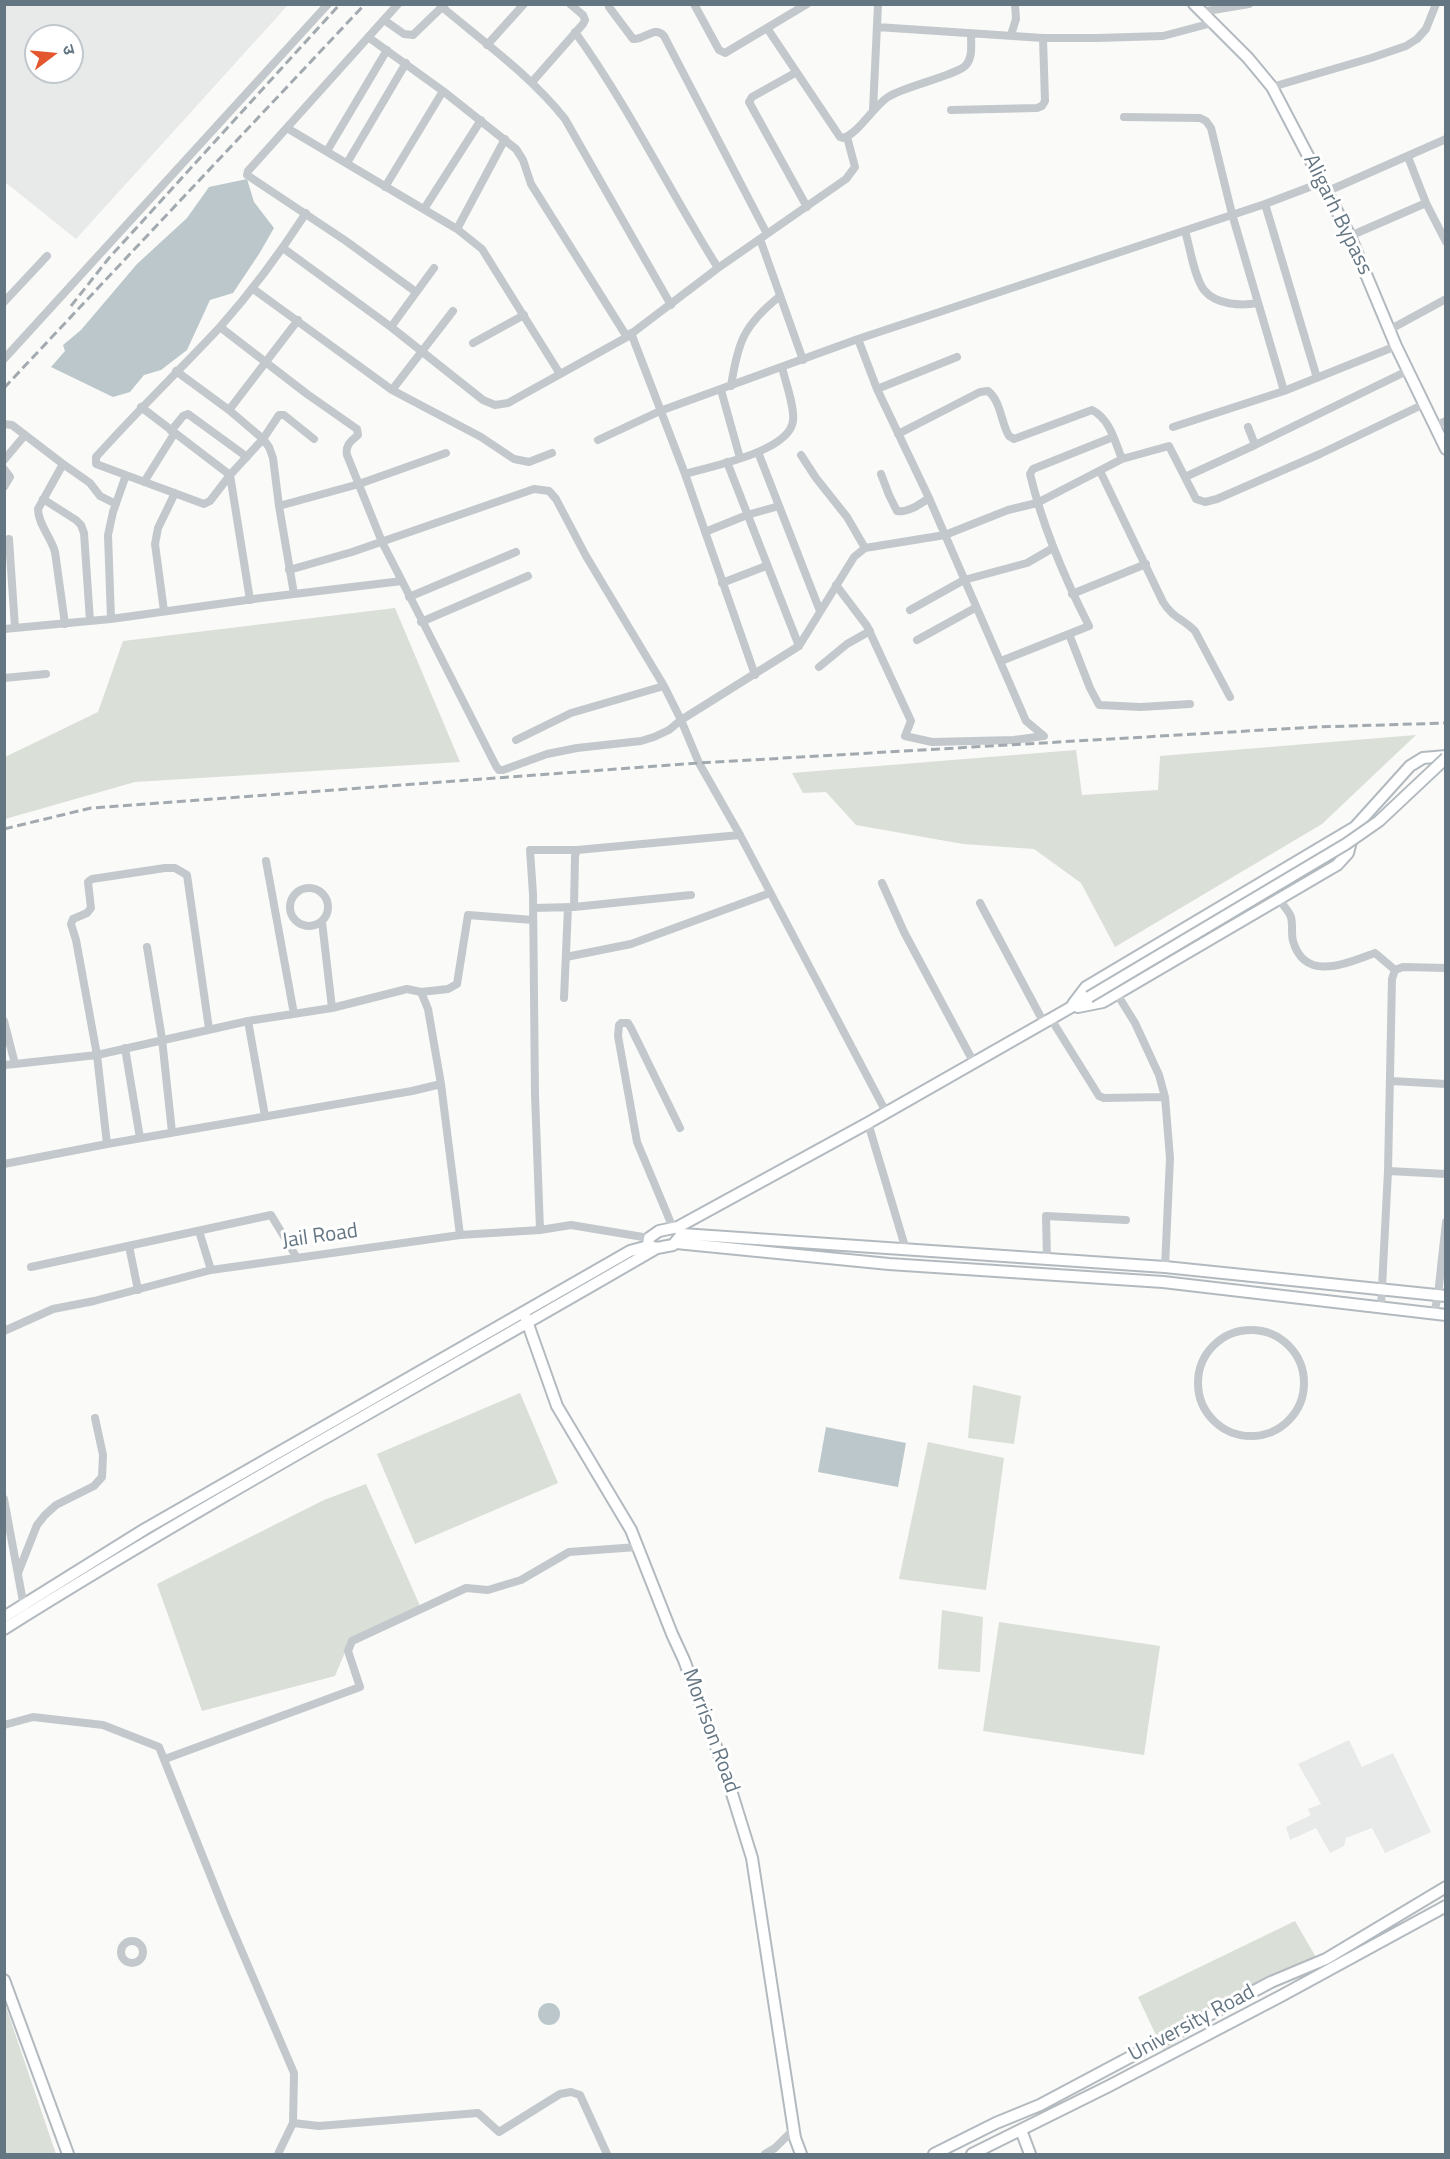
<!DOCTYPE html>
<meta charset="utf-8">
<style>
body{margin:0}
#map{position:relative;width:1450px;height:2159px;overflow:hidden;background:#fafaf8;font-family:"Titillium Web","Noto Sans Devanagari",sans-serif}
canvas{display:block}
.frame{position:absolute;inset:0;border:6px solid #657683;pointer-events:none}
.north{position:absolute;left:24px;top:24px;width:60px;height:60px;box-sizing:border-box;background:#fff;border:2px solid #c1c8cd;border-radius:50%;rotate:74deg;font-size:16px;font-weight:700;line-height:24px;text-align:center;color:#657683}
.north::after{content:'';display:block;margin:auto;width:21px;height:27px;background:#e4572e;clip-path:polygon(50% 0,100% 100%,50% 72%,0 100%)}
</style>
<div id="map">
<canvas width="1450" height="2159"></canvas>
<div class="frame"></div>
<div class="north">उ</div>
</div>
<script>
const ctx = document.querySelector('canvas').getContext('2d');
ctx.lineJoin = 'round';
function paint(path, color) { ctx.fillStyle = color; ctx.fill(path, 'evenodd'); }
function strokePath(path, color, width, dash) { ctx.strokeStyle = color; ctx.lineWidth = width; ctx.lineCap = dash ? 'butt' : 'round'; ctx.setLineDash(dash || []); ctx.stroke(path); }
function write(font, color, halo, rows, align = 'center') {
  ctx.font = font + ' "Titillium Web",sans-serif'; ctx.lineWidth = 6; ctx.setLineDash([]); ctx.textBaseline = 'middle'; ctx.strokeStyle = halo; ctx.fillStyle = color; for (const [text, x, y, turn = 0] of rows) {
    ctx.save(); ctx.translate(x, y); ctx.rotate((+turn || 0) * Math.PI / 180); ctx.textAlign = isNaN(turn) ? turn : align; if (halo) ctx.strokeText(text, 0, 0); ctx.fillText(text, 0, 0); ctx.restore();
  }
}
const built = new Path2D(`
 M4,5L5,4L288,5L76,239L5,182ZM36,36H72V72H36Z
 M1349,1740L1362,1767L1393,1753L1431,1832L1385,1853L1372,1828L1346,1838L1344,1846L1330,1853L1316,1828L1290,1840L1286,1827L1311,1815L1308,1809L1321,1804L1298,1764Z`);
const green = new Path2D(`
 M395,608L460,762L135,782L5,819V757L98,712L123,641Z
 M1416,735L1322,824L1115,947L1081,883L1034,849L963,844L856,825L826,792L803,793L792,773L1076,750L1082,795L1158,790L1160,756Z
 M973,1385L1021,1396L1014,1444L968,1438Z
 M520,1393L558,1483L415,1544L377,1454Z
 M928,1442L1004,1458L986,1590L899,1579Z
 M366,1484L421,1608L350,1640L335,1676L202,1711L157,1584L324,1500Z
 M942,1610L983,1617L980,1672L938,1669Z
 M999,1622L1160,1646L1144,1755L983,1731Z
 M1295,1921L1317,1959L1163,2050L1138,1997Z
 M5,2004L56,2154H5Z`);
const water = new Path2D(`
 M247,179L254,202L274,228L259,254L233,293L210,300L187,350L161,370L144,375L130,392L113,397L51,367L65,351L63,345L81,330L137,264L187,218L209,187Z
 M826,1427L906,1443L898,1487L818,1472Z
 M538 2014a11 11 0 1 1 22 0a11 11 0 1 1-22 0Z`);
const street = new Path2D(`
 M398,4L248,171L247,175L346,241L416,292
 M445,4L442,7C485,43 531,76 565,119L671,305
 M694,4L719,50L725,53L807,4
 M609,7L633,39C645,40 655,25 664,36L767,234
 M1201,12L1249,4
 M384,20L404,34L413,35L442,7
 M877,27L1043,38H1097L1163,36L1212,23
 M767,28L840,137L843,138C858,134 873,107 888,97C905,86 958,75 966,65C973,57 971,44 971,34
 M575,32C629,107 669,190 718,268
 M1011,35L1016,19L1015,4
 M368,37L443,91L516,149L523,160L531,184L627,337
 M487,45L524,4
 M795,73L752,97L749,102L807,207
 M532,82L583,24L585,20L583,15L570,4
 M1272,87L1371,58L1406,46L1417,39L1426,29L1436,4
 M873,110L878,4
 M951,110L1037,108L1042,106L1045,101L1043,38
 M1124,117L1200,118L1206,121L1211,128L1232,214L1284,391L1173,427
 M287,128L457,229L482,249L560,374
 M327,151L387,50
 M1408,157L1426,203L1446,242
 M347,163L406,63
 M385,187L443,91
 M1328,191L1446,139
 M1265,204L1317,378
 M424,209L481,120
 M306,213C280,253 252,291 220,327C179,371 136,412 96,457V464L204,504L210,501L230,475L263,439L279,415H284L314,439
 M457,229L505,139
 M1185,231C1190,247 1194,277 1204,290C1216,305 1241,306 1258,303
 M1350,236L1426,203
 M760,239L803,360
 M283,248L391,327L483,400L495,405L508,403L627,337L718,268L846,179L855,167L847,137
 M252,288L392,390L481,437L514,459L529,462L552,453
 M4,302L47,256
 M220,327L307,394L357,429L358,435C351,441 345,445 347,455L382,542L402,581
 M391,327L434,268
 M1389,330L1446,299
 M631,333L685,474L755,675
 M473,343L524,315
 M4,359L328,4
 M176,371L229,410L263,439L269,447L273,458L279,506L294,594
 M731,386C738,341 744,325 780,296
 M877,389L957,357
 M392,390L453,311
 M721,390L740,458
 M1284,391L1396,346
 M141,407L230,475L250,600
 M229,410L298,320
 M4,424L12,425L63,464L38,509C38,524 51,537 55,552L65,624
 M1435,426L1446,421
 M1248,427L1255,445L1409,370
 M171,431L183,416L188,414L247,457
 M898,434L980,392L988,391C1001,401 1001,423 1009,436L1014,439L1092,410C1110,419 1115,442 1122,459L1169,446L1196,499L1205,502L1217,499L1320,454L1424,404
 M598,440L660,411L858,339L1265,204L1323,182
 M758,452L820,611
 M801,455L816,478L847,517L865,548
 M4,460L25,435
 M727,462L799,646
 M63,464L90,483L100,496L116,504
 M4,469L10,477L4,487
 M1100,471L1163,602C1173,618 1182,618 1195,631L1230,697
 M685,474C711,466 789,452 793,421C795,407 785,381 782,367
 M881,474L889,495L897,511C908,513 920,504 929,498
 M1185,477L1255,445
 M144,482L174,434
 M43,499L76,520L81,525L84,533L90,621
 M279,506L359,484L446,453
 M705,532L747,515L779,506
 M9,539L15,628
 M289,570L352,552L534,489L549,491L556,499L586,556L664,686L681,720L699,763L740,835L886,1112
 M722,583L766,566
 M836,585L867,626L911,721L905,736L932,742L1014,740L1044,736L1026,721L929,498L877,389L858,339
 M1072,594L1146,564
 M409,597L516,552
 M910,610L964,580L1027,563L1053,548
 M164,611L155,544L158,528L175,493
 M111,619L108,535L113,512L126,475
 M421,622L528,576
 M4,629L111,619L261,598L402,581L496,766L499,770H503L547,754L577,748L641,741L654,737L669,730L681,720L799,646L854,557L865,548L945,535L1008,510L1037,503L1122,459
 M1069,634L1090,688L1099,705L1141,707L1190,704
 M917,640L975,608
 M1001,661L1089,626C1064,577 1043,528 1030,474L1033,469L1113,437
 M819,667L847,644L870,631
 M4,678L46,674
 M516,740L571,713L664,686
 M266,861L294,1014
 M882,883L904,932L974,1063
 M290 907a19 19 0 1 1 38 0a19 19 0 1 1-38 0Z
 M1278,898C1282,904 1289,911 1291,917C1293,925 1291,933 1293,941C1305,983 1347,963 1375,953L1395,970
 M980,903L1044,1023
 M574,907L575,856L577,850L740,835
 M533,908L574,907L691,895
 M322,922L332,1008
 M147,947L162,1039L172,1132
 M566,957L631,944L770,893
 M421,992L448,989L457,984L468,915L533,920
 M1117,994L1135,1023L1159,1075L1165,1097L1170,1158L1165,1267
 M564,998L568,907
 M1051,1019L1099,1096L1104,1098L1165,1097
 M4,1021L15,1064L97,1055L248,1021L332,1008L407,989L421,992L428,1009L441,1084L460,1235
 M248,1021L265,1116
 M125,1048L140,1138
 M4,1065L15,1064
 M1391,1081L1446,1084
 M868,1123L906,1250
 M107,1144L97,1055L76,940L71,924L73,919L87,913L91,908L88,882L92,879L165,868H175L187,875L209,1029
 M4,1164L107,1144L412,1091L441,1084
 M1388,1171L1446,1174
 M673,1228L637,1142L618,1036L619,1025L621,1023H628L631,1028L680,1128
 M540,1230L535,1095L533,894L530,850H577
 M199,1231L211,1270
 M129,1246L138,1290
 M1047,1260L1046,1216L1126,1220
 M31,1267L271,1215L297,1258
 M1381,1307L1388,1171L1392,979L1395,970L1403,967L1446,968
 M1434,1314L1438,1295L1446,1222
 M1198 1383a53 53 0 1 1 106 0a53 53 0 1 1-106 0Z
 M4,1331L53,1309L94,1301L211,1270L460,1235L540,1230L571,1225L649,1238
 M4,1499L24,1607
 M18,1573L37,1525L45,1515L56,1505L94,1486L102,1477L103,1455L95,1418
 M4,1725L33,1717L103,1725L159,1747L225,1912L294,2073L293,2123L278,2154
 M165,1759L360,1687L348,1651L352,1641L466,1588L488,1590L521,1580L569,1552L637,1547
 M121 1952a11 11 0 1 1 22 0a11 11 0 1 1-22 0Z
 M293,2123L319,2126L478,2113L499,2132L560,2094L571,2092L580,2095L607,2154
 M765,2154L775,2148L794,2129`);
const secondary = new Path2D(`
 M1194,4L1248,58L1272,87L1350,236L1396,346L1446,449
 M1073,1004L1086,987L1355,827L1410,766L1423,758L1446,756
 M1078,1007L1103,1002L1337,865L1348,853L1353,834
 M678,1227L868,1123L1089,997
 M682,1234L1165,1267L1446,1296
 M676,1243L889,1264L1163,1282L1446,1315
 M648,1246L649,1238L659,1231L678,1227L682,1234
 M524,1313L557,1406L631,1530L672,1634L684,1660L725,1771L752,1858L795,2138L801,2154
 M4,1617L145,1529L630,1251L648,1246L657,1248L673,1245L682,1234
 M4,1629C218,1495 439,1375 657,1248
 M4,1980L68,2154
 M1021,2130L1030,2154
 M934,2154L996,2123L1040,2105L1271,1982L1326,1959L1446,1887
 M972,2154L1109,2086L1281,1996L1446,1906`);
const rail = new Path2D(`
 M71,306L109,258L340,4
 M4,388L365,4
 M4,829L91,808L699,763L1316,727L1446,723`);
const secondaryBridge = new Path2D(`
 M1089,997L1346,844L1379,821L1446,758`);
const streetNames = [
 ["Aligarh Bypass",1337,215,64],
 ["Jail Road",320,1237,-8],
 ["Morrison Road",710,1731,70],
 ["University Road",1192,2024,-28]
];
paint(built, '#e8e9e9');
paint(green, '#dadfd7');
paint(water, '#bbc7cb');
strokePath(secondary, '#b3babf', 14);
strokePath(street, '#c3c8cc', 8);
strokePath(secondary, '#fff', 10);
strokePath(rail, '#a2aab0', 3, [9, 4.5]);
strokePath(secondaryBridge, '#b3babf', 14, []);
strokePath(secondaryBridge, '#fff', 10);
write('21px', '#657683', '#fff', streetNames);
</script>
